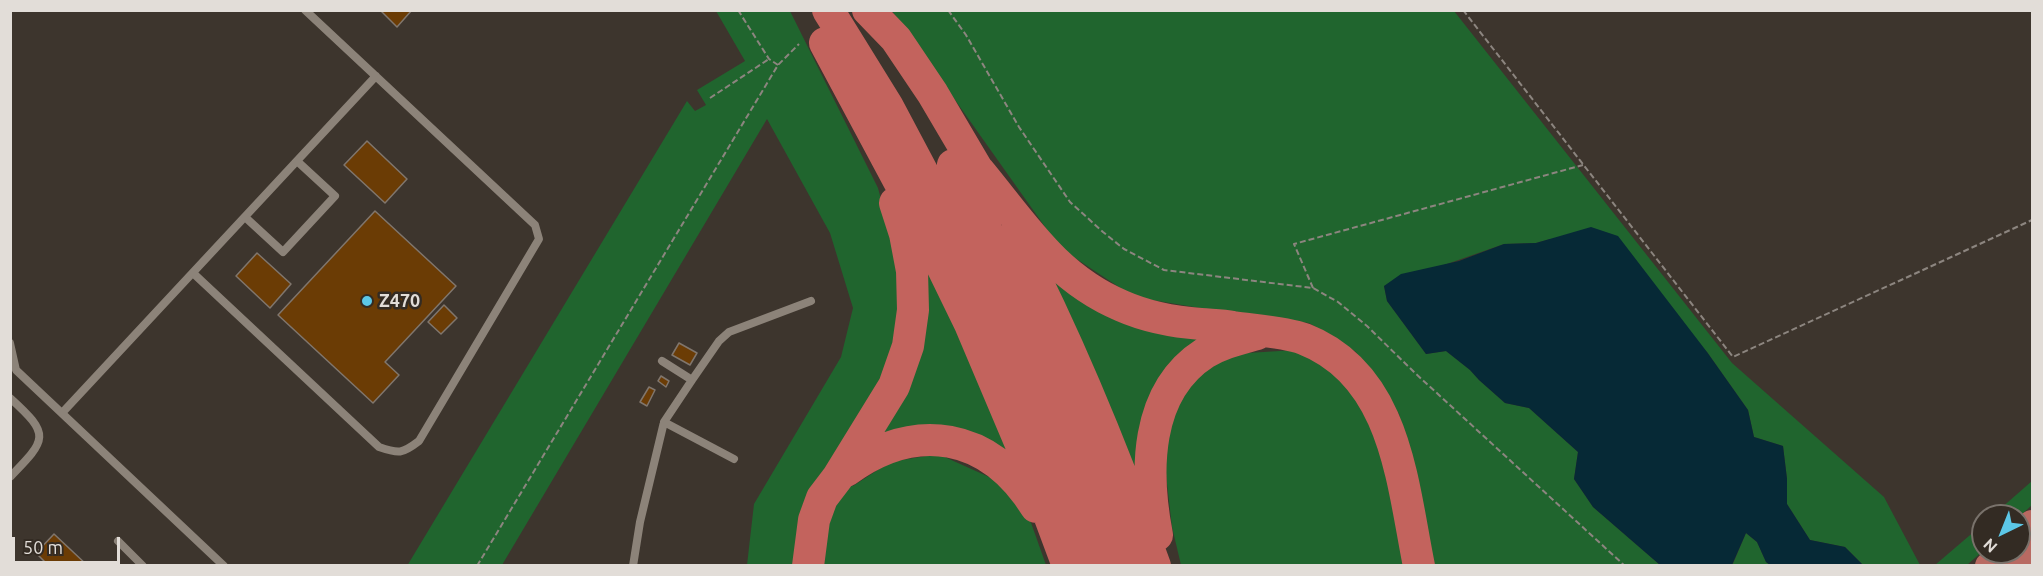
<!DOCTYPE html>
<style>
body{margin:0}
#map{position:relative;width:2043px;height:576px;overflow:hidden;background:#3d352d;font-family:Ubuntu,sans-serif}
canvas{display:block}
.frame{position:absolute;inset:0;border:12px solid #e2ddd8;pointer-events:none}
.north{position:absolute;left:1971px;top:504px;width:60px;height:60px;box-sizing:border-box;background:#332b23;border:2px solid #79726b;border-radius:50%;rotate:223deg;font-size:16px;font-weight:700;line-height:24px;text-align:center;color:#e2ddd8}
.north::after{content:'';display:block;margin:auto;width:21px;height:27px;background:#5cc7e7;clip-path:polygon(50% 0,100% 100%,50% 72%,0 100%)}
.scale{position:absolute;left:12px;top:537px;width:108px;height:27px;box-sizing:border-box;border:3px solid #e2ddd8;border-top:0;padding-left:8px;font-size:18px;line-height:21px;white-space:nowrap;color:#e2ddd8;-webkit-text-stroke:4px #332b23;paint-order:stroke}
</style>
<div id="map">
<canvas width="2043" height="576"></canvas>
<div class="frame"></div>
<div class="north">N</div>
<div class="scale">50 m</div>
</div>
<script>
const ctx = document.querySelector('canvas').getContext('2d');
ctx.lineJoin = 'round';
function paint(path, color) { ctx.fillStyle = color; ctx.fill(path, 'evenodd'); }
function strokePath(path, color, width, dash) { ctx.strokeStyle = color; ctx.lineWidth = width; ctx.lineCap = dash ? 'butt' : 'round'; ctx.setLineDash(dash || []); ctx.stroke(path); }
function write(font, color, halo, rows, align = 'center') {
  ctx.font = font + ' Ubuntu,sans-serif'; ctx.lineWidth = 5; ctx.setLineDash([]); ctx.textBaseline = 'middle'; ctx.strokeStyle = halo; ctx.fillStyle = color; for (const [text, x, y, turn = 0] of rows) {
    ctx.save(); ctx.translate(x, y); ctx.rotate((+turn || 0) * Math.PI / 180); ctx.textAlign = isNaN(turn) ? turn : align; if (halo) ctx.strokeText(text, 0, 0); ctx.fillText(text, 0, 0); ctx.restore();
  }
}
const green = new Path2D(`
 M716,11H790L878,188L894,248L902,313L893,351L876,395L829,462L853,486L890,462L938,454L998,481L1029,517L1046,565H747L754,504L841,357L853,308L830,233L767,119L502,565L407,566L687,101L695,111L706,105L697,90L745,61Z
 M892,11H1454L1732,363L1884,497L1920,565H1863L1845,547L1810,540L1787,504V479L1783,446L1754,437L1748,410L1707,352L1550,239L1536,243L1504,244L1384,286L1387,301L1426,354L1446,351L1470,370L1479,380L1505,403L1529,408L1578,452L1574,479L1593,507L1660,565H1433L1399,414L1356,352L1309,323L1218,311L1134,297L1060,248Z
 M921,249L1014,454L877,444Z
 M1046,264L1211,331L1199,349L1138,479Z
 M1296,350C1309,358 1328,365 1339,376C1389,426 1395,500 1408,565H1181L1172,527L1163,449L1185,385L1231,354Z
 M2032,481V505L2019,517L1992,516Z
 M1983,524V551L1967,565H1935Z
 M1746,533L1757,542L1766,562L1770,565L1732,566Z`);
const water = new Path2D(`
 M1591,227L1618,236L1707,352L1748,410L1754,437L1783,446L1787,479V504L1810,540L1845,547L1863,565H1770L1766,562L1757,542L1746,533L1732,565H1660L1593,507L1574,479L1578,452L1529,408L1505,403L1479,380L1470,370L1446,351L1426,354L1387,301L1384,286L1401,274L1459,261L1504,244L1536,243Z`);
const building = new Path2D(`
 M380,10H412L397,27Z
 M367,141L407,179L385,203L344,165Z
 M375,211L456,286L385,362L399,375L373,403L278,315Z
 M257,253L291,284L270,308L236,276Z
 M444,305L457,318L441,334L428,322Z
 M679,343L697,353L690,365L672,355Z
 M661,376L669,381L666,387L658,381Z
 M649,387L655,390L647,406L640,402Z
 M54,534L88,566H49L36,553Z`);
const path = new Path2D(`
 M738,10L769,59L778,65
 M948,10L966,35L1019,127L1070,202L1103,232L1124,249L1164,270L1313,288L1338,302L1367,326L1415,373L1625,566
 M1463,10L1733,357L2032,220
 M710,98L769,59
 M1313,288L1294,244L1583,165
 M477,566L778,65L799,44`);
const service = new Path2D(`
 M245,217L283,252L335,196L297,161
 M193,273L379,447C399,454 402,454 419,441L539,239L535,225L305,10
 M10,343L16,370L224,566
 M692,380L719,341L729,332L811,301
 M10,398C51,435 47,439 10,477
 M62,413L376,76
 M664,422L734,459
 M118,541L143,566
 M633,566L640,522L664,422L692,380L662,361`);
const trunk = new Path2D(`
 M2019,537L2032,524
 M1989,566L2004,552
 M2024,566L2032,557`);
const motorway = new Path2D(`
 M828,10L888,107L967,256L1035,405L1071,496L1095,566
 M868,10L896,39L933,94L989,189
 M825,43L916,213L970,324L1036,480L1068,566
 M953,165L1007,271L1039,341L1089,465L1126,566
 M979,171C1023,224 1055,278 1122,306C1147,317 1174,322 1201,324C1212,325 1222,325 1233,327C1253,330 1286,332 1304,339C1396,375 1402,482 1419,566
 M1014,236C1070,343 1114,452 1155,566
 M846,471C916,420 989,432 1036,507
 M1157,535C1145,473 1144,392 1205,353C1221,343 1239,339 1257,334
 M808,566L814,520L822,498L838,477L894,386L908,346L913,310L912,271L905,234L895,203`);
const markers = [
 [367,301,6,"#5cc7e7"]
];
const poiNames = [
 ["Z470",379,301]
];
paint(green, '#20652e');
paint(water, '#062936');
paint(building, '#6b3c05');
strokePath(building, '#80766d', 1.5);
strokePath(path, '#8c857f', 2, [6, 3]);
strokePath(service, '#8c8379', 8);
strokePath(trunk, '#b86a62', 28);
strokePath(motorway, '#c3635d', 32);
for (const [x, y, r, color] of markers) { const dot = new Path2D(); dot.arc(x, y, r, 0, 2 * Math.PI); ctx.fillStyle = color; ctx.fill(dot); strokePath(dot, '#332b23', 2); }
write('bold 18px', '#e2ddd8', '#332b23', poiNames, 'left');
</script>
